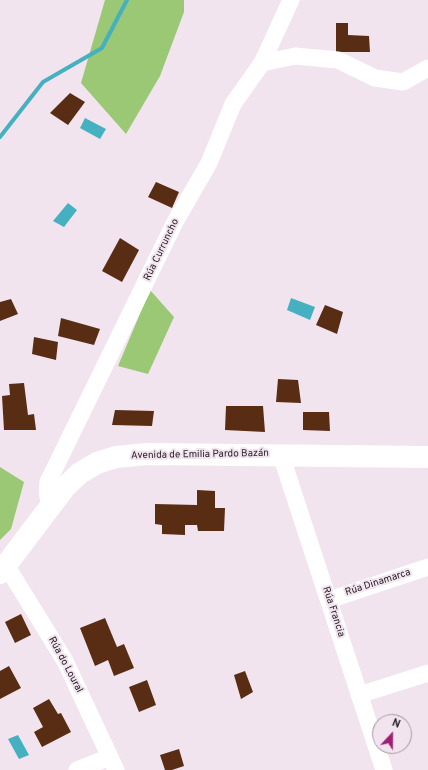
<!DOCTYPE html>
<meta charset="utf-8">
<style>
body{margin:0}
#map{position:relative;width:428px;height:770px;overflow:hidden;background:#f1e4ef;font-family:Overpass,sans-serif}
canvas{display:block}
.north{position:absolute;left:372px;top:714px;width:40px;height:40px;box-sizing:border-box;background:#f1e4ef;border:1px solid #a1979f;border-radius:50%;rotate:22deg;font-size:11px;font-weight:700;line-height:16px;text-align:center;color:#282327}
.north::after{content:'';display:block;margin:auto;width:14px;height:18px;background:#a02073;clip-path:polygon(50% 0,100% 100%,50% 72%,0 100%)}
</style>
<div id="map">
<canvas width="428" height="770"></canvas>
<div class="north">N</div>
</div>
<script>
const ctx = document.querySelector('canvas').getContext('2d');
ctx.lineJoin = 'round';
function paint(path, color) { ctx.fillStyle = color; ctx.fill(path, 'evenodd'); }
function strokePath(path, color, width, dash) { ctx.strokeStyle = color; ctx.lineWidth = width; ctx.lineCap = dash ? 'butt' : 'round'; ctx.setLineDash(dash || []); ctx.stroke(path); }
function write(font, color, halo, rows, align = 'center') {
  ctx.font = font + ' Overpass,sans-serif'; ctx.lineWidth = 4; ctx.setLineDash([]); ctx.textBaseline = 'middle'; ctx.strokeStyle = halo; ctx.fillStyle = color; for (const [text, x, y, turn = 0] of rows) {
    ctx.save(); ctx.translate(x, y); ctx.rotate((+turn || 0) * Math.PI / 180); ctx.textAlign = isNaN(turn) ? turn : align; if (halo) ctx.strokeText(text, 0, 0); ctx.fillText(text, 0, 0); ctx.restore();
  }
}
const green = new Path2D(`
 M105,0H184V12L160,76L126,134L81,83Z
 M150,290L174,317L148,374L118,366Z
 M0,467L24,482L11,529L0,540Z`);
const water = new Path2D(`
 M85,118L106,129L100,139L80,128Z
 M68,203L77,210L64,227L53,221Z
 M291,298L315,307L310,320L287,310Z
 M18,735L29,755L19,759L8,739Z`);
const stream = new Path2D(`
 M0,137L43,82L102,48L127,0`);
const building = new Path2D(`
 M336,23H348V35L369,36L370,52H336Z
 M70,93L85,102L68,125L50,113Z
 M156,182L179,192L172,208L148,197Z
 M120,238L139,250L122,282L102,271Z
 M11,299L18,314L0,321V302Z
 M325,305L343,312L337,334L316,325Z
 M61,318L100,329L94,345L58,336Z
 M34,337L58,342L56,360L32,354Z
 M278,379L298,380L301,403L276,402Z
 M24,383L28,415L34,414L36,430H4L2,396L10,395L9,384Z
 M226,406H263L265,432L225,430Z
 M115,410L154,411L152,426L112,425Z
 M303,412H329L330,431L303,430Z
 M197,490L215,491V508H225L224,531H198L197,525H185V535L162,534V525L155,524V504L197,505Z
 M21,614L31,635L15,643L5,622Z
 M105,618L117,647L124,644L134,668L114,676L108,660L95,666L80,628Z
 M9,666L21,688L0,699V671Z
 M245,671L253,692L241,699L234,675Z
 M147,680L156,705L139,712L129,687Z
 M49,699L58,714L61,713L71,732L42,747L34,732L43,727L33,708Z
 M179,749L184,766L172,770H165L160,755Z`);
const street = new Path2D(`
 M262,63L295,56L338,60L375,78L403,82L428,68
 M281,455L384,770
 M52,505C46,497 47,491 48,482L175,222L209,163L233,104L262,63L291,0
 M6,565L65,661L116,770
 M329,600L428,567
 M359,695L428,673
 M77,770L110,757`);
const secondary = new Path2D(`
 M0,573L65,487L80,473L97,463L116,457L147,454L428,457`);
const streetNames = [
 ["Rúa Curruncho",162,250,-64],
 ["Avenida de Emilia Pardo Bazán",200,455,-1],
 ["Rúa Dinamarca",378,583,-18],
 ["Rúa Francia",333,612,72],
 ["Rúa do Loural",65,665,62]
];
paint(green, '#9ac875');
paint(water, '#44b0c0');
strokePath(stream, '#44b0c0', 4);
paint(building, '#592d14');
strokePath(street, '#fff', 17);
strokePath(secondary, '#fff', 22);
write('10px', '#282327', '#f1e4ef', streetNames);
</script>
